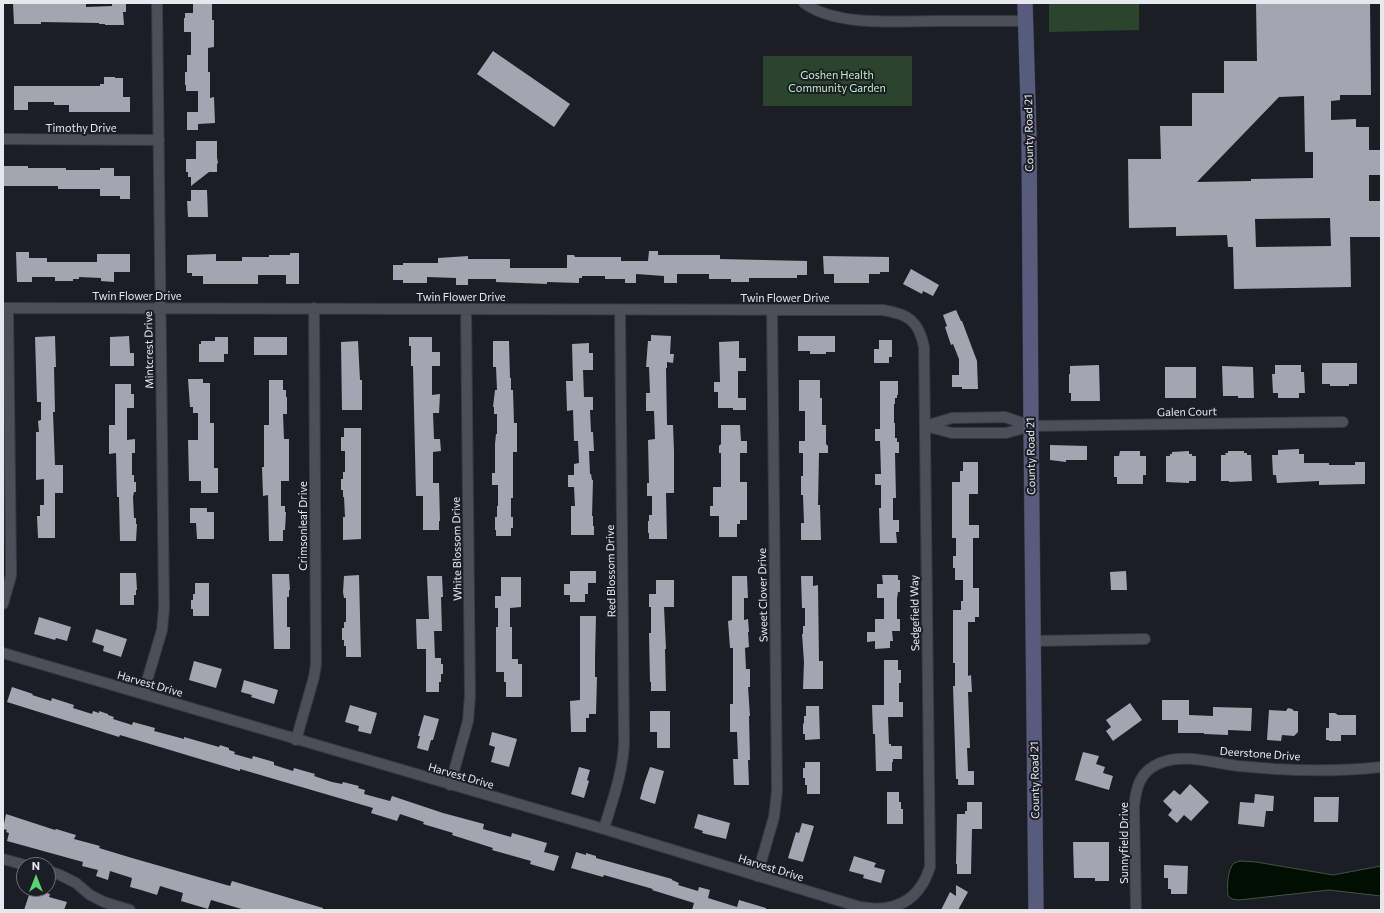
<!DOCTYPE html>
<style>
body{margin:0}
#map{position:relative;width:1384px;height:913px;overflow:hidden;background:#1c1e26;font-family:Commissioner,sans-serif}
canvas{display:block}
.frame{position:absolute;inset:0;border:4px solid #e7e8ee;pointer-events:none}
.north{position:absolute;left:16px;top:857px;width:40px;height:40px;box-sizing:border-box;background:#1c1e26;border:1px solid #6d6f76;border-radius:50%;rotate:0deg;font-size:11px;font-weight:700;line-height:16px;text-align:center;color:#e7e8ee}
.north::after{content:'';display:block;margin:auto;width:14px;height:18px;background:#58d570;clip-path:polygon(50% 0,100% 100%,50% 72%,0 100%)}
</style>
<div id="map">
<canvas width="1384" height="913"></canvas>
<div class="frame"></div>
<div class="north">N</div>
</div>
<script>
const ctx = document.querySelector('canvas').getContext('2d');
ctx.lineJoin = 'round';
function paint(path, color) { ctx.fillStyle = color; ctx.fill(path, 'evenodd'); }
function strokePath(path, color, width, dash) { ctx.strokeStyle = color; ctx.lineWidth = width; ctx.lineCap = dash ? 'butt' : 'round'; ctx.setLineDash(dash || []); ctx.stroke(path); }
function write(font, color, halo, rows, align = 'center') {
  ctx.font = font + ' Commissioner,sans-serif'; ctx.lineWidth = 4; ctx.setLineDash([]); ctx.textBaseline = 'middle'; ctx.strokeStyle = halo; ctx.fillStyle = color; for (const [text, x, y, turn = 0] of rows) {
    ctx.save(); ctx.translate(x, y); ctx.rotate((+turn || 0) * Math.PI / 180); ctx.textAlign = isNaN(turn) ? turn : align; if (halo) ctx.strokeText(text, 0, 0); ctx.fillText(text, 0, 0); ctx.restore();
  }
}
const green = new Path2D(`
 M1049,3H1139V30L1049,32Z
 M763,56H912V106H763Z`);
const water = new Path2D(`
 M1240,861L1256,862L1333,875L1381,866V896L1329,890L1239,900L1232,899L1228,896C1227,888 1227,870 1234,863C1236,862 1238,862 1240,861Z`);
const building = new Path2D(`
 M13,3H86V7L112,6V3H126V12H123L124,25H105V24H99V23L41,22V24H14Z
 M193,3H212V20H214V47L208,48V72H210V98L214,97L215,123L198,124V130H187V112H198V91H186V85H185V72H187V55H191V32H184V18H185V13H193Z
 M1256,3H1370L1371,95H1340V100L1331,101V120L1356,119V127H1369V150H1381V175H1369V201H1381V237H1350L1351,287L1234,289L1233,247H1228L1227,235L1176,236V227L1129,228L1128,159H1161L1160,126H1192V93H1224V61H1257ZM1304,96L1305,152H1313V178L1251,179V181L1197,182L1279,97ZM1330,218L1331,246L1256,247L1255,219Z
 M493,51L570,104L554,127L477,74Z
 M104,77H115V78H123V97H130V112H69V105H54V102H28V110H14V86H100V84H104Z
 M196,141H217V157L218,163L217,164V172H209L191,186V177H188V172H186V159H196Z
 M3,166H28V168H66V170H100V168H114V176H130V199H120V196H100V189H58V186H3Z
 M191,190H207L208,217H188L187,201H191Z
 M649,251H658V255H720V259L807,261V275H797V278H749V282H731V279H709V274H677V283H664V276L636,274V283H625V279H605V276H582V278H579V283L547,282V284L496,282V279H468V285H456V278L427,277V283H403V280H393V265H403V263H438V258L468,256V259H510V268H567V255H574L575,257H621V261H648Z
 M16,252H29V258H47V262H97V254H130V272H114V282L101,281V278L79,277V279H73V281H55V277H32V282H17Z
 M290,253H299V284H286V275H258V284H203V276H192V273H187V255L216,254V261H242V257H269V255H290Z
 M823,256L889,257V272H880V274H869V283H834V274H824Z
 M911,269L939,285L933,296L923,291L922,294L903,284Z
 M956,310L961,321H962L977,361L978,389H962V387H952V375H959V359L953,344L951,345L945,327L947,326L943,315Z
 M651,335L671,336L670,354H674L673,363L667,362V368H666L667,425H673L674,451V493H666L667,539H649V533H648V521H649V515H652V496H647V483H649L648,440L655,439L654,411H646V393H650L649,367H646L648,341H651Z
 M55,336L56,367H54L55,412H53L55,465H63V493H55V538H38L37,516H40V505H44V479L36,480V432H39L38,421L41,420V402H37L35,337Z
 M129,336L130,353H134V366H110V337Z
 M798,336H835V352H826V354H810V351H798Z
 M215,337H228V354H224V362H199V344H201V341H215Z
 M254,337H287V355H254Z
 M409,337H432V352H440V366H432V395L440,394L439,413H433L434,439H440L441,451L433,452V483H439L440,521H439V530H423V496H416L413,366H411V346H409Z
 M879,340H892V357H889V363H874V349H879Z
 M358,341L360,380H362V410H342L341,342Z
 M493,341H509L510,378H511V390H513L514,423H517V452H513V498H511V517H513V528H511V536H496V530H495V517H497V506H498V485H492V473H495V444L496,434H497V414H494V407H493L495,390H497L496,367H493Z
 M739,341V358H746V371H738V398H746V410H733V408H718V392H714V382H720L719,342Z
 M589,343V353H593V370H583L584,397H593V410H590L591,432H593L594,451H589L590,474H591L592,480H593L592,516H593V526H594V535H571V506H575L574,487H568V475H574V464L579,463L578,441H574L573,410L567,411L566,381H573L572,344Z
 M1322,363H1357V384H1349V386H1330V384H1322Z
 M1099,365L1100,401H1071V393H1069V374H1070V366Z
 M1275,365H1301V372H1304L1305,393H1299V398H1278V393H1273L1272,374H1275Z
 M1222,366L1253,367L1254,398H1238V396H1223Z
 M1165,367H1196V398H1165Z
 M188,379H203V383H210V423H214V468H218V493H201V481H189L188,440H198V413H193V407H190Z
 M269,380H283V390H286V397H287V414H283L284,439H289V481H281V506H285V512H286L285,530H283V541H269L268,495L263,496L262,467H264V425H269Z
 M799,380H820V398H822V425H826V444L828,446V453H819L818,505H820L821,540H801V523H804L803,495H801V476H803V453H799V441H805V411H799Z
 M880,381H898V395H897V398H895V404H894V423H895V438H897V442H899V453H895L896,498H893V520H899V532H896L897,543H880L879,508H881V485H875V474H881L880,441H875V429H880Z
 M115,384H131V394H134V408H127V440L135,439V453H132V475H134V482H136V492H134L133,497L134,518H136V524H137L136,541H120L119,497H117L116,453L109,454V425H115Z
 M721,425H740L741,441H747V453H740V482H747V520H740V524H737V537H719V516H710V506H713V487H721V453H719V446L721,444Z
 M344,428H361V539L343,540V517H345L344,497H343V490H341V479H343V472H345V451H341V437H344Z
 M1050,445L1087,446V460H1066V462L1050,460Z
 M1299,449V454H1304V463H1329V465H1355V462H1365V484L1319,485V481L1277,483L1276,475H1273L1272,455H1278V450Z
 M1120,451H1140V456H1146V475H1143V484H1117V477H1114V456H1119Z
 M1189,451V454H1192V456H1196V481H1189V483L1166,482V456H1170V454H1172V452Z
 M1228,451H1244V453H1247V455H1251L1252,481L1229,482V481H1221V455H1226L1225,453H1228Z
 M963,462H978V494H969V525H979V538H973V588H979V617H975V622H968V676L971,675L972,692H968L970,748H967L968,771H974V785H958V779H956L953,686H955V663H953V610H961V601H963V580H955V568H953V556H956V538H952V482H960V471H963Z
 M190,508H207V512H214V539H197L196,523H190Z
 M570,571H596V583H588V594H585V602H570V595H564V584H570Z
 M1126,571L1127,590H1111L1110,572Z
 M120,573H136L137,590H136V595H134V605H120Z
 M272,574H289L290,590H289V597H287V627H290V649H274Z
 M359,575L361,657H346V646H344V640H342V628H344V622H346V598H344L343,592L344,576Z
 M882,575H898V580H900V592H898L897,599V619H900V631H892L893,641H890V648L875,649V641L867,642V632H875V619H884V598H877V584H883Z
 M427,576H442L443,597H441L442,631H434L435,658H441V664H443V674H441V682H439V692H426V649H417L416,619H429Z
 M732,576H747L748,598H744V620L748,619L749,632H748L749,647L745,648L746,669H750V687H748L750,716H749L750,760H748L749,785H734L733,759H738L737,732H730V704H733V648H730L728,621L732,620Z
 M801,576H813V586L818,585L819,661H823V689H803L804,662L802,634H803V626H805V608H802Z
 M501,577H521V607L510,608V627H512V659H518V664H522V697H506V682H504V672H496V627H498V608H495V596H501Z
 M656,580H674V607H664L666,649H665L666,691H651V682H650L649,633H651V607H649V594H656Z
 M195,583H209V616H193V609H191V600H193V594H195Z
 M580,616H596L595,658V677H597L596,714H589V718H586V732H571L570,701L580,700Z
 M39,617L71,627L67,641L56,638L55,640L34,634Z
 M96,629L127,639L121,657L103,651L104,646L92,642Z
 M884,660H898V670H901V683H899V702H903V717H888L889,744H891V746H902V759H893V762H892V771H876L875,734H873L872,705H884Z
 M194,661L222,669L216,688L189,680Z
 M244,680L278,690L274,704L251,697L252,695L241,692Z
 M12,687L33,694L32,695L51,701L52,698L74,705L73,708L92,714L93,711L99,713V711L108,714V715L114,717L113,719L132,725L133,722L155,728L154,731L173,736L184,739V737L219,747L220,745L229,748V750L235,752L234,754L252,759L253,756L274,762V765L293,771L294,768L315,774L314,776L332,782L342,784L343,782L359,786L358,788L365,790L364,794L390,801L392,796L443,813L484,824L483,829L511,837L512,833L547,843L544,852L559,856L554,871L530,864L531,861L492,850L493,848L452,835L453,833L423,824L424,822L400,814L397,821L371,813L373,808L240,769V771L120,735L119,737L7,702Z
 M1162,700H1189V715L1213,716V707L1252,708L1251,731L1228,730V735L1204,734V733H1178V720H1162Z
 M1130,703L1142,720L1113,741L1106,731L1111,727L1106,720Z
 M350,705L377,713L371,734L358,731L359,726L345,722Z
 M806,706H819L820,739L805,740V734H803V724L804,723V716H806Z
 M1288,708L1292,709L1294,711H1298V732L1294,736L1282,735L1281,741L1267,740L1269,710L1286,711Z
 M650,711H670V748H657V732H650Z
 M1329,713H1335L1338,715H1356V735H1341V741H1329V740H1326V728H1329Z
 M424,715L439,719L433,740H431L428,751L417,748L420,736H418Z
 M492,732L517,739L509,767L491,762L495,747L489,745Z
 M1083,752L1099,756L1096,764L1105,767L1103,773L1113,776L1109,790L1075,780Z
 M805,762H820V794H807V785H805V778H803V768H805Z
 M579,767L590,770L587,780L589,781L584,798L571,794Z
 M650,767L664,771L655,804L640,799L644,784Z
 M1190,784L1209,802L1191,821L1184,815L1177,823L1168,815L1172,810L1163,801L1174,790L1180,795Z
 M887,792H899V802H901V809H903V824H887Z
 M1255,794L1274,796L1273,811H1266L1264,827L1238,824L1240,802L1254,803Z
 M1314,797H1339L1338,822H1314Z
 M967,802H982V829H972L971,874H957V864H956L957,814H965V811H967Z
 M6,814L55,830L56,829L76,835L74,839L100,846L99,848L132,858L230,886L232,881L323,908V910H245L211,900L208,909L181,901L183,893L160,886L157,895L141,890L130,887L132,878L110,871L108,880L96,876L98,870L82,866L83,862L7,841L9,833L6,832L7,830L3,829Z
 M698,814L730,823L726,839L702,833L703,831L694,828Z
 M802,823L814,826L803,862L788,858L796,832L799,833Z
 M1073,842H1109V881H1095V878H1074Z
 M576,852L586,855V853L596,856V858L672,879V880L679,883L678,885L698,891L699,887L710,890L708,898L737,907L739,900L766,908V910H692L694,903L652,890L653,889L604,875L603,877L571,868Z
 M854,856L876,863L874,867L885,870L881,883L863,878L864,875L849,871Z
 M1164,865L1188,866L1187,894H1171V889H1168V878H1164Z
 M956,885L968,892L958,910H941L950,892L956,896Z
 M39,891L50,894L49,897L67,902L64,910H24L30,892L38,895Z`);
const street = new Path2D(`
 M804,3C836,27 898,21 937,21C967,21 996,21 1026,21
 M3,139L159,140
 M3,308L883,310C908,314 919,321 924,347L930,867C919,902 894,913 860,907L604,829L3,653
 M925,426L952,433H1006L1031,426L1343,422
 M925,426L952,418L1005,417L1031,426
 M3,604L11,576V565L8,308
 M1033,641L1145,639
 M143,694L162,630L164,608L157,3
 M296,740L314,677L316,664L314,308
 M450,785L468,721L470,696L466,309
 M604,829C612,801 623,773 624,743L620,310
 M3,859L25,865
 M48,871L60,875L76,883L90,895L104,902L130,910
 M757,876L774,817L777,791L772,310
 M1136,910L1134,807C1136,787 1140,771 1160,763C1182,753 1215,763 1238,766C1250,767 1262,768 1275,769C1309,771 1346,771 1381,767`);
const secondary = new Path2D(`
 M1025,3L1029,136L1031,426L1036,910`);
const parkNames = [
 ["Goshen Health",837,75],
 ["Community Garden",837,88]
];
const streetNames = [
 ["Timothy Drive",81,128],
 ["County Road 21",1029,133,-91],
 ["Twin Flower Drive",137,296],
 ["Twin Flower Drive",461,297],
 ["Twin Flower Drive",785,298],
 ["Mintcrest Drive",149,350,-91],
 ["Galen Court",1187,412,-1],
 ["County Road 21",1031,456,-91],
 ["Crimsonleaf Drive",303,526,-90],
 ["White Blossom Drive",457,549,-91],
 ["Red Blossom Drive",611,571,-91],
 ["Sweet Clover Drive",763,595,-91],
 ["Sedgefield Way",915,613,-91],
 ["Harvest Drive",150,684,16],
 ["Deerstone Drive",1260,754,4],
 ["Harvest Drive",461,776,16],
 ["County Road 21",1035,780,-91],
 ["Sunnyfield Drive",1124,843,-90],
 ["Harvest Drive",771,868,17]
];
paint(green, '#2a442d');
paint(water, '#000f00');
strokePath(water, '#455047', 1);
paint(building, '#a3a5b1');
strokePath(street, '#383940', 12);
strokePath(secondary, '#383940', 16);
strokePath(street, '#4c4e58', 10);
strokePath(secondary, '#575c7f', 15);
write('11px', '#bcf0c1', '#1c1e26', parkNames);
write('11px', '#e7e8ee', '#1c1e26', streetNames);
</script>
